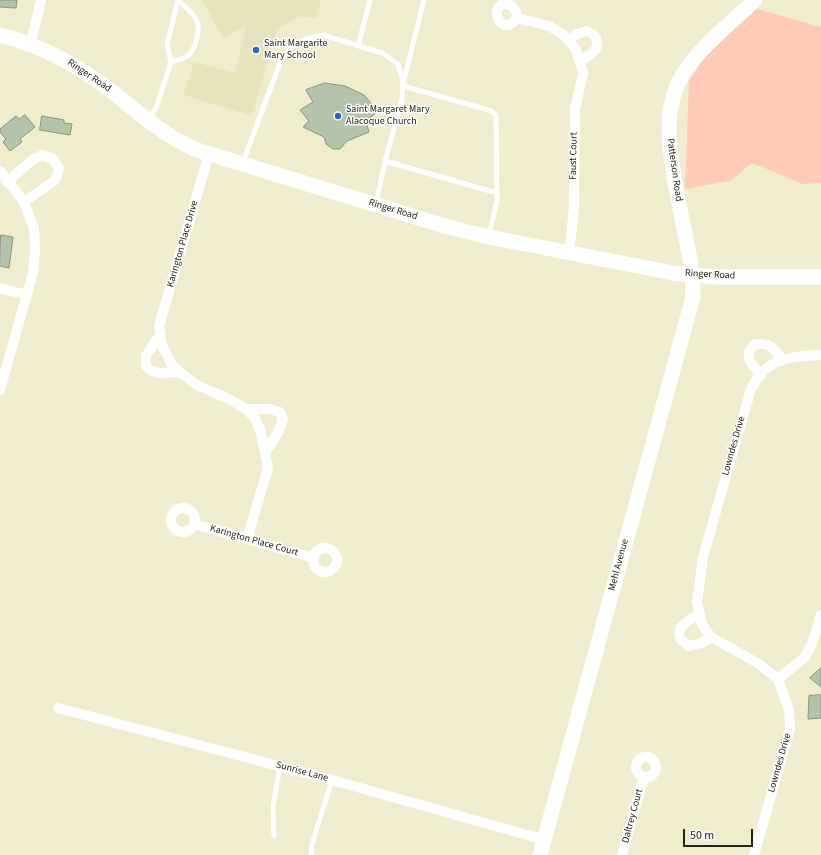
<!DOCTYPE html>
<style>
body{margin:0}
#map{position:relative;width:821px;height:855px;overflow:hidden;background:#efedce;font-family:"Source Sans 3",sans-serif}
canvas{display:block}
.scale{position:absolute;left:683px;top:829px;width:70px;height:18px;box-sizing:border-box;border:2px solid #252419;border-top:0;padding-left:5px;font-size:12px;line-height:14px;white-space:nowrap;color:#252419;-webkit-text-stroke:3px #fff;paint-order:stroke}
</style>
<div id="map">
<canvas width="821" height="855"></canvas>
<div class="scale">50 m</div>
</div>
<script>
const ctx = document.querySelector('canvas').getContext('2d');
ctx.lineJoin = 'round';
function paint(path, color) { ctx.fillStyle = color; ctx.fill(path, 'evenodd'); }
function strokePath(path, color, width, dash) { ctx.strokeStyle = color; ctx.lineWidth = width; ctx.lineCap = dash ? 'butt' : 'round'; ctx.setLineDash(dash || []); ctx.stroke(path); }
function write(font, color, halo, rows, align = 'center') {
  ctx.font = font + ' "Source Sans 3",sans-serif'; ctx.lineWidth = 3; ctx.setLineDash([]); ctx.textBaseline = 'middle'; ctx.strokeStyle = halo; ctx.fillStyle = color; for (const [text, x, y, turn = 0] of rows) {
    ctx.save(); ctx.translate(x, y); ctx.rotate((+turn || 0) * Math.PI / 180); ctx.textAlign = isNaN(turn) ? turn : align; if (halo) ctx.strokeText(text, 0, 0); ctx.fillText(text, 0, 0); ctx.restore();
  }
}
const built = new Path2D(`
 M202,0H321L316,19L300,16L277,29L252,116L184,95L194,62L235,73L246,26L223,38Z`);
const green = new Path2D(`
 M754,8L821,27V183L803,184L752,163L730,181L685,189L689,82L702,60Z`);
const building = new Path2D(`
 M0,0H17L16,8L0,7Z
 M325,83L345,86L364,95L378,111L366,121L369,132L347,141L340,149H333L326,144L324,137L303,127L309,121L300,110L313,102L306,90Z
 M25,115L35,127L20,139L22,142L10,151L3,142L6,139L0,132V129L16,116L19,119Z
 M42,116L64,120V123L72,124L70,135L40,130Z
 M1,235L13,237L9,268L0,266Z
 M821,668V687L810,678Z
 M821,695V718L808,719L809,696Z`);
const lane = new Path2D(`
 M358,46L370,0
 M171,62C176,60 185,59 189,55C196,47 201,28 196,19C192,12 184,6 178,0
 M404,80L424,0
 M403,86L492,111L496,115L497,200L489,236
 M148,120L156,108L171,62L167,45L178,0
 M385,161L497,193
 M243,162L280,63L290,48L306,39L323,35L382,53L398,64L403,81L402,100L385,161L376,204
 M274,836L273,806L280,766
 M311,855L312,844L332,780`);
const street = new Path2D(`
 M517,18C517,11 513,3 504,4C488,7 502,39 517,18L549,26L564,35L576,50L583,73L575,109L574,208L569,253
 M569,40L577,34L587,31C596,35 598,39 597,48L592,53L580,61
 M30,44L35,26L41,0
 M209,154L159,326L162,345L172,365L183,375L197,385L231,400L246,409L255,418L261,432L268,468L247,539
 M0,171L24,202L34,228L35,250L33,273L0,390
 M7,182L32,160L42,155L53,159L59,168L57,177L54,181L24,202
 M0,288L27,295
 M161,333L146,356V365L150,370L159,373L179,372
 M761,375C752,365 742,356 755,344C770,343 774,347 782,360
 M246,409H269L280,412L283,419L279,431L265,453
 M171 520a12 12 0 1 1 24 0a12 12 0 1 1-24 0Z
 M194,524L314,558
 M313 560a12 12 0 1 1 24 0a12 12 0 1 1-24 0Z
 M700,614C685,621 668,633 689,646L702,643L711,637
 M778,679L805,657L812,644L821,615
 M58,708L332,780L545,840
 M636 767a10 10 0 1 1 20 0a10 10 0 1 1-20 0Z
 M622,855L644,777
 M754,855L790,729L789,710L778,679L759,664L711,637L702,624L697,602L703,557L751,389C755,382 760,373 766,369C782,356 802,356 821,355`);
const secondary = new Path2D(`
 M0,35C43,45 79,66 114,93C141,115 165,136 197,150L448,227L489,237L673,273L717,277H821
 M540,855L693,297L692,275L690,259C686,239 682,219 678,199C671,159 660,111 683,74C702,45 730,24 755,0`);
const markers = [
 [256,50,4,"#236aba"],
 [338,116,4,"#236aba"]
];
const poiNames = [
 ["Saint Margarite",264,44],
 ["Mary School",264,56],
 ["Saint Margaret Mary",346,110],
 ["Alacoque Church",346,122]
];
const streetNames = [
 ["Ringer Road",89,76,34],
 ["Faust Court",574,156,-89],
 ["Patterson Road",674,170,82],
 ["Ringer Road",393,210,17],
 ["Karington Place Drive",183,244,-74],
 ["Ringer Road",710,275,3],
 ["Lowndes Drive",734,446,-74],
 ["Karington Place Court",254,541,16],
 ["Mehl Avenue",619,565,-75],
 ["Lowndes Drive",780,763,-74],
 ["Sunrise Lane",302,772,15],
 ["Daltrey Court",633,816,-75]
];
paint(built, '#e6e3bd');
paint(green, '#ffcbb6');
paint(building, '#b3c4aa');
strokePath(building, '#86957c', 1);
strokePath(lane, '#fff', 5);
strokePath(street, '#fff', 10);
strokePath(secondary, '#fff', 15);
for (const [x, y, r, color] of markers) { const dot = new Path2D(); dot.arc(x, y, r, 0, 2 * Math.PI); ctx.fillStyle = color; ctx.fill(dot); strokePath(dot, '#fff', 1.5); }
write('10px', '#252419', '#fff', poiNames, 'left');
write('10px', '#252419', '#fff', streetNames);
</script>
